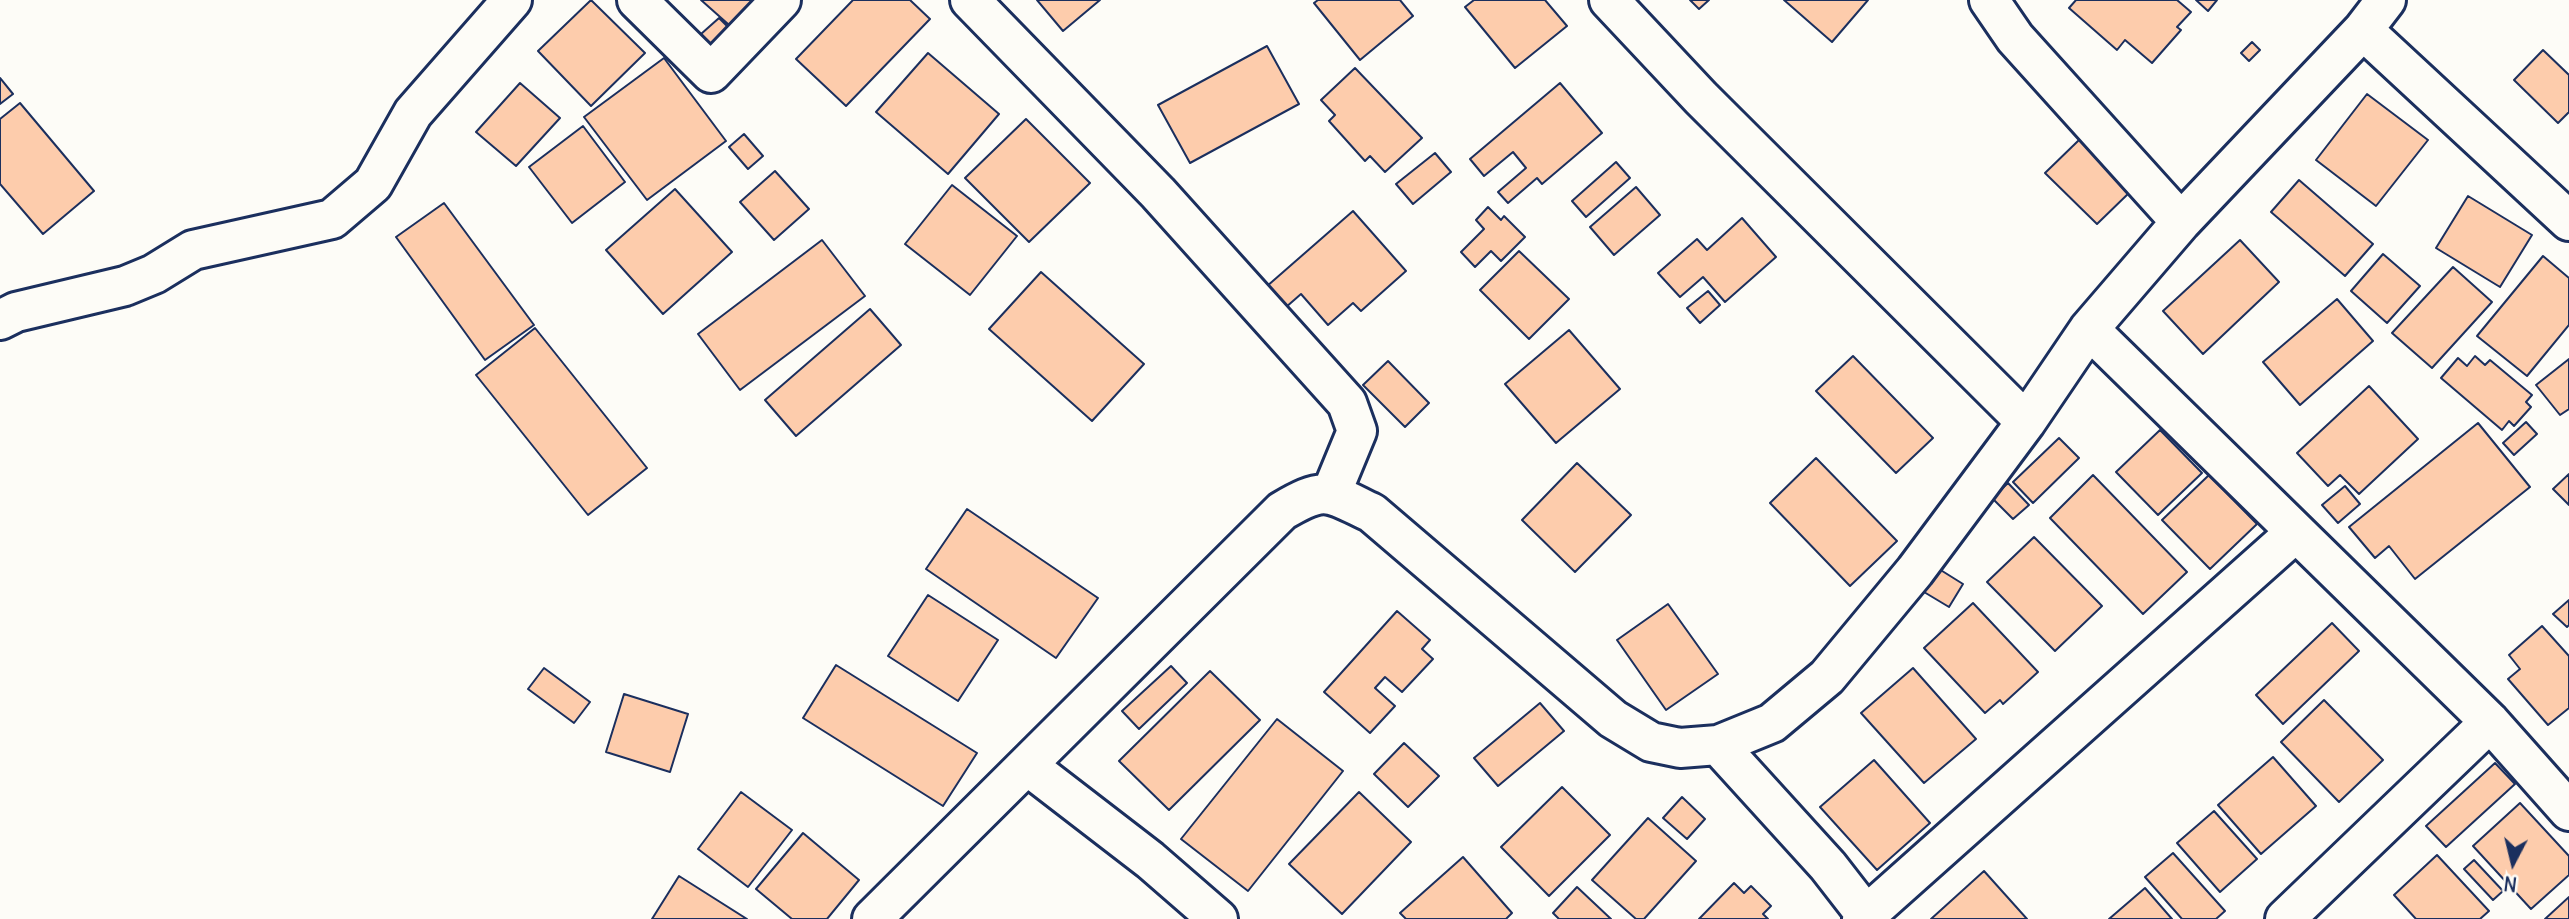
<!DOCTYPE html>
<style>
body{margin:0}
#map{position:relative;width:2569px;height:919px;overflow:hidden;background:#fdfcf7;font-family:Delius,sans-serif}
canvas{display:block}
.north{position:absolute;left:2478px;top:828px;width:70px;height:70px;-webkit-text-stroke:5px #fdfcf7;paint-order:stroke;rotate:187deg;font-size:19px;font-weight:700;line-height:28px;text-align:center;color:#1b2f5e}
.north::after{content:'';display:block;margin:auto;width:24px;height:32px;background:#1b2f5e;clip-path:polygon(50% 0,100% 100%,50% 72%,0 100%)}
</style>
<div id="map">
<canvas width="2569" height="919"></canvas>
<div class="north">N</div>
</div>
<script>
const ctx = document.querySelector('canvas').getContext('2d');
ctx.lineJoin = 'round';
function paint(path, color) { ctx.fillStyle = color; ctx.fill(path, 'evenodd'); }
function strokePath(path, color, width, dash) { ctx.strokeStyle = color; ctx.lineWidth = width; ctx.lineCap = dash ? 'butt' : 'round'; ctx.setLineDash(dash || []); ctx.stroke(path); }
const building = new Path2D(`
 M591,0L645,53L591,106L538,51Z
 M701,0H765L737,32Z
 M853,0H910L930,19L846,106L796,59Z
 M1037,0H1100L1063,31Z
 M1318,0H1400L1413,16L1360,60L1314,3Z
 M1474,0H1545L1567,26L1515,68L1465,7Z
 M1690,0H1709L1699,9Z
 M1784,0H1868L1832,42Z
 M2076,0H2177L2191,12L2177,27L2181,30L2152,63L2125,40L2117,50L2069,8Z
 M2196,0H2217L2208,11Z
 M719,18L739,38L721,55L701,34Z
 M2252,42L2260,50L2249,61L2241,53Z
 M1267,46L1299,104L1190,163L1158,105Z
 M2543,50L2569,75V112L2558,123L2514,80Z
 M928,53L999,114L948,174L876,112Z
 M664,58L726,141L647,200L584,117Z
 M1355,68L1422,138L1385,172L1370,156L1365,161L1329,121L1335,115L1321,100Z
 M0,78L13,94L0,104Z
 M520,83L560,118L516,166L476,132Z
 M1560,83L1602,133L1542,184L1537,178L1508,203L1498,192L1526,168L1513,152L1484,176L1470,159Z
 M2367,94L2428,140L2376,206L2316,160Z
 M20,103L94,191L43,234L0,184V119Z
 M1026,119L1090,183L1029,242L965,178Z
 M583,126L625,182L572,223L529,167Z
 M744,134L763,156L748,169L729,147Z
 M2079,140L2131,191L2097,224L2045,173Z
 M1435,153L1451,172L1413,204L1396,184Z
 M1616,162L1630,178L1586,217L1572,201Z
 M775,171L809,209L774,240L740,202Z
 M2299,180L2373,244L2345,276L2271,212Z
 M952,185L1017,236L970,295L905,244Z
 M1636,187L1660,215L1614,255L1590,227Z
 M675,189L732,252L663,314L606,250Z
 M2468,196L2532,235L2500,287L2436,248Z
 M444,203L534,325L485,360L396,237Z
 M1488,207L1501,220L1504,216L1525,237L1501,261L1491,251L1475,267L1461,252L1484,229L1476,220Z
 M1353,211L1406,271L1361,311L1353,303L1328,325L1301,294L1285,308L1266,287Z
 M1742,218L1776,257L1725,302L1703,277L1680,297L1658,273L1697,239L1707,250Z
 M822,240L865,296L740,390L698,334Z
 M2240,240L2279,282L2203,354L2163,311Z
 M1519,251L1569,299L1529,339L1480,290Z
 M2383,254L2420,286L2387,323L2351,291Z
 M2543,256L2569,278V325L2527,376L2477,336Z
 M2453,267L2492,302L2432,368L2392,333Z
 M1041,272L1144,364L1092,421L989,329Z
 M1708,291L1720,305L1700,323L1687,308Z
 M2337,299L2373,341L2300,405L2263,362Z
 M870,309L901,345L796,436L765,400Z
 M535,328L647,468L588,515L476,375Z
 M1569,330L1620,389L1556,443L1505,384Z
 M1853,356L1933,438L1896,473L1816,391Z
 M2475,356L2485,365L2490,360L2532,395L2526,402L2531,407L2514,426L2509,421L2502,430L2441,378L2458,358L2467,366Z
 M2569,359V409L2560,415L2536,385Z
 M1388,361L1429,403L1405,427L1363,385Z
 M2369,386L2418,439L2359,494L2340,475L2328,486L2297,453Z
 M2526,422L2537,434L2514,455L2503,443Z
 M2478,423L2530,487L2415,579L2389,546L2375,558L2349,527Z
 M2160,430L2202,473L2158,515L2116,472Z
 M2059,438L2079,458L2033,503L2013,482Z
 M1816,458L1897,541L1850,586L1770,503Z
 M1577,463L1631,515L1575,572L1522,520Z
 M2569,474V505L2553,489Z
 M2093,475L2187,572L2143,614L2050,518Z
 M2209,475L2257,524L2210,569L2162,520Z
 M2008,483L2029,505L2013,519L1992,498Z
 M2345,486L2360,504L2338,523L2322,505Z
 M967,509L1098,598L1056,658L926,569Z
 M2034,537L2102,606L2055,651L1987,582Z
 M1939,569L1963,584L1949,607L1924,592Z
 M928,595L998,640L958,701L888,656Z
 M2569,600V625L2567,627L2553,614Z
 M1973,603L2038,672L2003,704L2000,700L1985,713L1924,648Z
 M1668,604L1718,674L1666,710L1617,640Z
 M1397,611L1430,640L1422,649L1433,659L1402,692L1385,677L1375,688L1395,706L1370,733L1324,692Z
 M2332,623L2359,651L2283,724L2256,695Z
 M2542,626L2569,656V708L2548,725L2508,679L2520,669L2509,655Z
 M836,665L977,753L943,806L803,718Z
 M1171,666L1187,683L1139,729L1122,711Z
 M544,668L590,702L574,723L528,689Z
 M1913,668L1976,739L1924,783L1861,713Z
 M1210,671L1260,720L1169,810L1119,761Z
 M624,694L688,714L670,772L606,752Z
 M2324,700L2383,760L2339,802L2281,742Z
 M1540,703L1564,731L1498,786L1474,758Z
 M1277,719L1343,771L1248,891L1181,839Z
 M1404,743L1439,776L1408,807L1374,774Z
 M2273,757L2316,806L2261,854L2218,805Z
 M1874,760L1930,823L1877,870L1820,807Z
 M2495,763L2515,784L2446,847L2426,826Z
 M1562,787L1610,835L1549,896L1501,847Z
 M741,792L792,830L748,887L698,849Z
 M1359,792L1411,842L1342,914L1289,864Z
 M1682,797L1705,819L1687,839L1663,818Z
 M2520,803L2569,856V875L2531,909L2473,846Z
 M2214,811L2257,859L2220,892L2177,843Z
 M1648,818L1696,861L1644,919H1636L1592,880Z
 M803,833L859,880L827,919H792L756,889Z
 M2173,853L2225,911L2216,919H2182L2145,877Z
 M2437,855L2489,911L2480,919H2416L2394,895Z
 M1463,857L1512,913L1506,919H1406L1400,913Z
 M2474,860L2503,891L2493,900L2464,869Z
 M1984,871L2027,919H1931Z
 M679,876L747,919H652Z
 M1734,883L1744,893L1751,886L1771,906L1763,914L1768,919H1699Z
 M1577,887L1611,919H1559L1553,913Z
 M2145,888L2172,919H2109Z
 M2569,897V919H2545Z`);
const street = new Path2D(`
 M637,0L711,73L781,0
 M970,0L1158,193L1347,403L1357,431L1331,494
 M1609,0L1701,98L2026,422
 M1989,0L2015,38L2181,222
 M2363,30L2569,221
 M0,320L16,312L125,286L154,274L193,250L332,219L373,184L413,113L512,0
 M2089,329L2490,722L2569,811
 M1718,745L1828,866L1866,915
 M1028,766L1150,860L1218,919
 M872,919L1282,511C1326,485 1328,492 1372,513L1613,719L1651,742L1680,748L1718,745L1772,723L1827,677L1915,571L2026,422L2089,329L2181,222L2363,30L2386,0
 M1862,919L2296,532
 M2285,919L2490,722`);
paint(building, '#fdccac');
strokePath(building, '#1b2f5e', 2);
strokePath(street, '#1b2f5e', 44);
strokePath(street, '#fdfcf7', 38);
</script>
